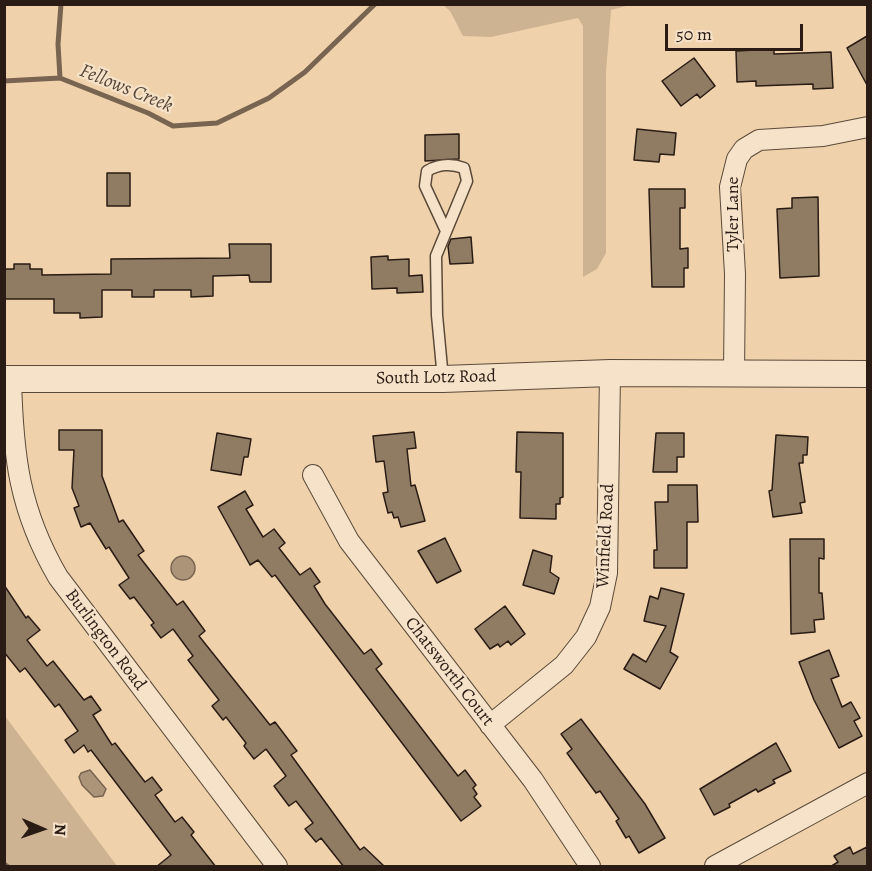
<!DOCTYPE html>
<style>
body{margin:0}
#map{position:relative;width:872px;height:871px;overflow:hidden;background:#efd2ab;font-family:Alegreya,serif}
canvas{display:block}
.frame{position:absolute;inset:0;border:6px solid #2a1c15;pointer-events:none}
.north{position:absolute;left:12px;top:799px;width:60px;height:60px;-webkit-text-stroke:4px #f5e2c8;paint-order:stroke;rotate:92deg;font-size:16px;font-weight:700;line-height:24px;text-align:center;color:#2a1c15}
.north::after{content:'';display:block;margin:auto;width:21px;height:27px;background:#2a1c15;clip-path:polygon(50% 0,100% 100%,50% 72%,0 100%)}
.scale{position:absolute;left:665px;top:24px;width:138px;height:27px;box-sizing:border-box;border:3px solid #2a1c15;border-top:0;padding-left:8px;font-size:18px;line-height:21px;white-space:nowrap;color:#2a1c15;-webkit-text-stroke:4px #f5e2c8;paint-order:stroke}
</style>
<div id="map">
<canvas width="872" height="871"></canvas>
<div class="frame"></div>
<div class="north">N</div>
<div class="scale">50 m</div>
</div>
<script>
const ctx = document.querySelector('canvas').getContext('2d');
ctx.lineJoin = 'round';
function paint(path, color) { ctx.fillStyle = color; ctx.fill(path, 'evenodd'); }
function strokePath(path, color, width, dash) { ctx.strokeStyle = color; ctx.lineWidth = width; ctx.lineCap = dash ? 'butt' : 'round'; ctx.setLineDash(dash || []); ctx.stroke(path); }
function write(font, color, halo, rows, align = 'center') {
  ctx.font = font + ' Alegreya,serif'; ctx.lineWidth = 4.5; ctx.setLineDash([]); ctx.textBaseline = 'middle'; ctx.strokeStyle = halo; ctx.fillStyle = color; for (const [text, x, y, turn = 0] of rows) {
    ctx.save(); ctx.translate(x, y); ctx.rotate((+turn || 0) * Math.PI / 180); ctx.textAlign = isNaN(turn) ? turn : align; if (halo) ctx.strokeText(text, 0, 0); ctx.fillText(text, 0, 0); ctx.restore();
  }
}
const green = new Path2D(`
 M443,5H630L611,10L606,72V253L597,269L583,277V26L578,18L491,37L463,36L450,11Z
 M4,716H5L117,866H5Z`);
const water = new Path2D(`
 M171 568a12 12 0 1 1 24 0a12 12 0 1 1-24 0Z
 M90,770L106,789L103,796L94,797L82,785L79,777L81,773Z`);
const stream = new Path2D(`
 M60,78L58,44L61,4
 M4,81L60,78L148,113L173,126L217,123L269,98L305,72L375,4
 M4,864L7,866`);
const building = new Path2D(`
 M867,36V85L847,48Z
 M774,49V54L831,52L833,88L813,89V84L756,86V81L737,82L736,51Z
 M694,58L715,86L700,98L697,94L681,106L662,81Z
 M637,129L676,133L674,155L660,154L659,162L634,160Z
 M459,134V159L425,161V135Z
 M107,173H130V206H107Z
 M649,189H685V208H680V249L688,248V268H684V287H652Z
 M818,197L819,276L780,278L777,209L792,208V198Z
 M471,237L473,263L450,264L448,246L451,239Z
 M229,244H271V282H250L249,275L213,276V296L191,297V290H154V297H132V290H102V317L80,318V313H54V299H4V269H14V264H30V269H42V275L111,274V259L230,258Z
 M388,256V260L409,259V276L422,275L423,292L397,293V288L372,289L371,257Z
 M59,430H102V476L119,522L123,520L144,551L138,555L177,605L183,601L205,631L199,636L270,725L275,722L297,751L291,755L360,850L364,847L385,867H344L321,838L316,842L305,829L313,823L296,801L289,806L274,786L286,776L266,749L254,759L244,746L246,743L226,717L223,720L212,706L219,700L188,660L193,656L173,629L161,638L151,625L154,623L134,597L130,599L119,585L129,578L109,547L106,549L90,523L81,527L74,508L79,506L72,488L74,450H59Z
 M414,432L416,448L407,449L411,486L415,485L425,521L401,527L398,517L394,518L392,512L388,513L383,493L388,492L384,461L376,462L373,436Z
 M517,432L563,433V497L560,498V504H556V519L520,518L521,472H516Z
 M217,433L251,439L248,457H244L241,475L211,470Z
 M656,433H684V457H677V472H653Z
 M776,435L808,437L807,455H803V463H799L805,502L800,503L802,513L773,517L769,491L772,490Z
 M668,485H697L698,522H687V568H654V550H657L655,502H668Z
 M245,491L253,505L246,509L263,537L274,529L285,543L279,548L300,575L310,568L320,582L314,586L325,604L364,654L371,649L382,664L376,669L458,776L465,770L476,785L473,788L477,794L474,797L481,806L461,821L275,575L272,577L258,560L250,565L218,507Z
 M445,538L461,571L437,583L418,551Z
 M790,539H824V559L819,558V593H822L824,619L814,620L815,632L791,634Z
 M533,550L552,556L550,572L559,578L554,594L523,585Z
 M4,585L26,618L28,616L40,630L27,640L47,666L53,661L84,700L91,696L101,710L93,715L112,745L115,743L145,782L152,777L162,790L155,795L175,822L182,817L194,832L191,835L216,867H156L171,855L91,750L88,752L84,745L74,753L65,740L78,731L59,704L55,707L25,668L20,672L4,652Z
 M661,588L684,594L670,652L678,657L660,689L624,669L633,654L646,662L666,626L644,621L650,596L658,599Z
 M505,606L525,634L511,645L508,641L500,647L498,644L490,649L475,629Z
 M829,650L839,676L831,679L842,707L851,702L860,718L854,721L862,736L839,748L814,700L799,662Z
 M581,719L645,804L665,838L639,853L629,836L626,838L616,821L619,819L600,791L596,793L567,753L572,749L561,734Z
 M776,743L791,771L773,780L775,783L758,792L756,789L729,804L730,807L714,815L700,789Z
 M850,847L853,854L867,847V867H830L838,862L834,856Z`);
const service = new Path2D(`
 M443,379L437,315L436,256L467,181L464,168C450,163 439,164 427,171L425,186L445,229`);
const minor = new Path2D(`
 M734,373L735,274L730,187L737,159L744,149L759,140L823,136L868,127
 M11,379C13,456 19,510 58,577L277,866
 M313,475L349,541L533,780L590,866
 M490,725L564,665L586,637L600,607L607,573L610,373
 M715,866L868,783`);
const tertiary = new Path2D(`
 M4,379H443L610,373L868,374`);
const streetNames = [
 ["Tyler Lane",734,214,-90],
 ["South Lotz Road",436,378,-1],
 ["Winfield Road",606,536,-87],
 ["Burlington Road",105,640,53],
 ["Chatsworth Court",449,672,52]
];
const waterNames = [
 ["Fellows Creek",126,89,22]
];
paint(green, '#ceb392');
paint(water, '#ac9478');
strokePath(water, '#786450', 1.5);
strokePath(stream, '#786450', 5);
paint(building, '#907b63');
strokePath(building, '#2a1c15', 1.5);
strokePath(service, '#5b4a3a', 13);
strokePath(minor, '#5b4a3a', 22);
strokePath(tertiary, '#5b4a3a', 28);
strokePath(service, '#f5e2c8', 10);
strokePath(minor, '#f5e2c8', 20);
strokePath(tertiary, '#f5e2c8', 26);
write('18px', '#2a1c15', '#f5e2c8', streetNames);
write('italic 20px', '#584638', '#f5e2c8', waterNames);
</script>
